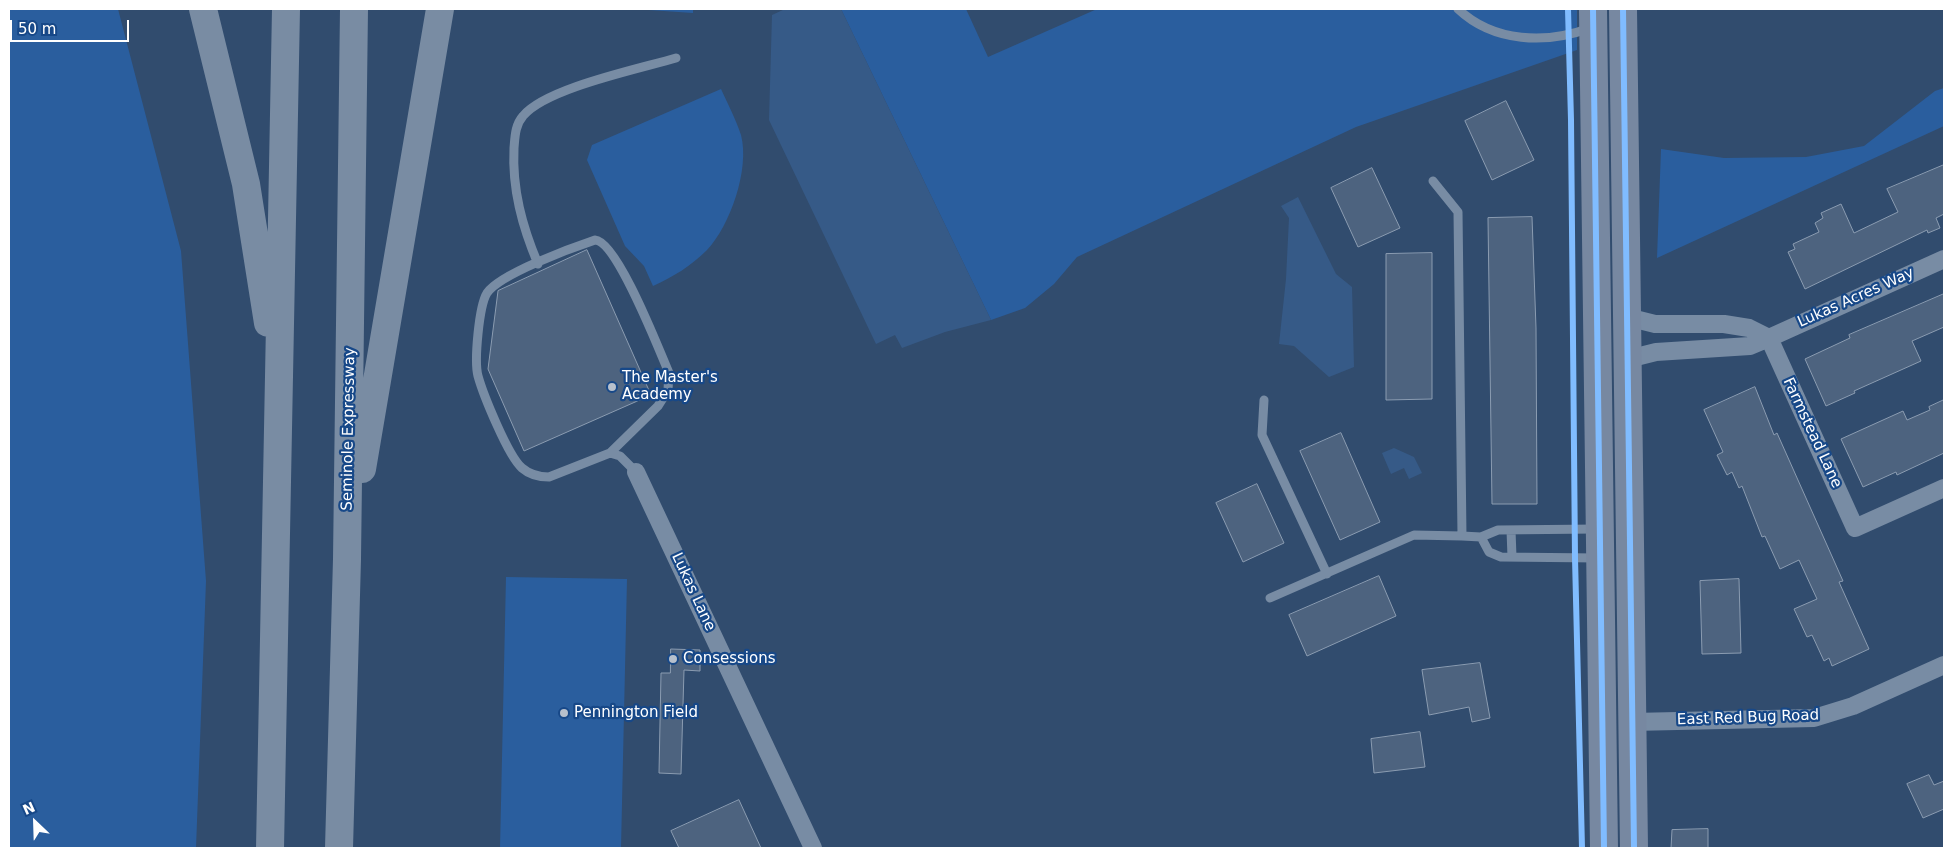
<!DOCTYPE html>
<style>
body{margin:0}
#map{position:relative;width:1953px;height:857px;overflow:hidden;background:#314c6e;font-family:"DejaVu Sans",sans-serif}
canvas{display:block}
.frame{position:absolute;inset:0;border:10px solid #fff;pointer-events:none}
.north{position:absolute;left:10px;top:797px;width:50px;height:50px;-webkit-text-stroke:4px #174888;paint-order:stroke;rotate:336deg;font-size:14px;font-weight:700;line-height:20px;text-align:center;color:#fff}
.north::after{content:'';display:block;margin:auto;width:18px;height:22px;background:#fff;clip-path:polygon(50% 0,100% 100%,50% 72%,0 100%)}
.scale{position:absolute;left:10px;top:20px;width:119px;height:22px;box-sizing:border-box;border:2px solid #fff;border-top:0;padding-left:6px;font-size:15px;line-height:18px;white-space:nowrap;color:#fff;-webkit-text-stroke:4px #174888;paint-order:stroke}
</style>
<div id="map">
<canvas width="1953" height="857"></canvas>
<div class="frame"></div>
<div class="north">N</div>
<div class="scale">50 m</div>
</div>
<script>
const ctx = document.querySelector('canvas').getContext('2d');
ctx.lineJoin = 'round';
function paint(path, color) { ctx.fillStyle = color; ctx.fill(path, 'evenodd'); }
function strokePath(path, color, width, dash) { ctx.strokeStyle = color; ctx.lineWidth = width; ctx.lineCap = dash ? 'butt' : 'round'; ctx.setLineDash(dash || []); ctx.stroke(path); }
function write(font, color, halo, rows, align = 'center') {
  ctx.font = font + ' "DejaVu Sans",sans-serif'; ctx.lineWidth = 4.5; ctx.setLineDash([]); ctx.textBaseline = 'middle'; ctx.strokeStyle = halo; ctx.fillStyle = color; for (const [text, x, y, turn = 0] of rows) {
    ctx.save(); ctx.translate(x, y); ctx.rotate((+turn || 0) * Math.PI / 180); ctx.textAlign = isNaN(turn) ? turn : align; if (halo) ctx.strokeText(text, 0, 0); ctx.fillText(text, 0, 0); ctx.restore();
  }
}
const green = new Path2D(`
 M9,9H118L181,251L206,581L196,848H9Z
 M634,9H693V13Z
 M841,9H966L988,57L1097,9H1577V50L1356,127L1077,257L1054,284L1025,308L991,320Z
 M1944,88V126L1657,258L1661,149L1724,158L1806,157L1864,146L1935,91Z
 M721,89C728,104 736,120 741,135C750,169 730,226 707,250C691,266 673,277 653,286L644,266L625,246L587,160L592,145Z
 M506,577L627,579L621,848H500Z`);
const water = new Path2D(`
 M785,9H841L991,320L945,332L902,348L895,335L876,344L769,120L772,15Z
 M1298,197L1336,274L1352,287L1354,367L1329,377L1294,346L1279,344L1286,279L1289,218L1281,206Z
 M1394,448L1414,457L1422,473L1409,479L1404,468L1391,474L1382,453Z`);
const building = new Path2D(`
 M1506,101L1534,160L1492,180L1465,121Z
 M1944,165V214L1936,218L1940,228L1928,233L1927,230L1805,289L1788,252L1795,249L1793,244L1819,232L1815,223L1823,218L1821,213L1841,204L1854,233L1898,212L1887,189Z
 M1372,168L1400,228L1358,247L1331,188Z
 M1532,217L1536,328L1537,504H1492L1488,218Z
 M587,250L651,395L524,451L488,369L498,291Z
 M1432,253V399L1386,400V254Z
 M1944,294V327L1912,341L1921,361L1854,391L1855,393L1826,406L1805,359L1850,338L1849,335Z
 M1755,387L1774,435L1777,433L1843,581L1839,582L1869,649L1832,666L1829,658L1824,661L1812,635L1807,637L1794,609L1817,599L1799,560L1780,569L1765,536L1762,537L1742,486L1739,488L1732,472L1727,475L1717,455L1723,452L1704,410Z
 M1944,400V453L1897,475L1896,472L1863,487L1841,439L1903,411L1907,420L1930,410L1929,407Z
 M1341,433L1380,522L1340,540L1300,451Z
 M1257,484L1284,543L1243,562L1216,503Z
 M1379,576L1396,616L1307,656L1289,615Z
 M1739,579L1741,653L1702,654L1700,581Z
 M671,649L700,650V671L684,670L681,774L659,773L661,673H670Z
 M1480,663L1490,718L1472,722L1469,707L1429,715L1422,670Z
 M1420,732L1425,767L1374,773L1371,739Z
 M1929,775L1934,785L1944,781V809L1923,818L1907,784Z
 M739,800L761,848H679L671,831Z
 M1708,829V848H1671L1672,830Z`);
const lane = new Path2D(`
 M1458,9C1494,43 1547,44 1590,28
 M1433,181L1458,212L1462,536L1481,537L1498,530L1596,529
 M595,240C617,241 659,350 669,373L668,390L658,406L610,453L549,477C539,477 530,475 522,468C508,456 483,394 478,376C474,361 479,306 487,293C500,274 571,248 595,240Z
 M538,264C522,226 512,189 514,148C515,137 515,125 523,116C546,88 639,69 676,58
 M1264,400L1262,435L1327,574
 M610,453L620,456L636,472
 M1511,530L1512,557
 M1481,537L1489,552L1501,557L1598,558
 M1270,598L1414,535L1462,536`);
const street = new Path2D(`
 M1944,259L1769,338L1855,528L1944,488
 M1627,317L1655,324H1724L1749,328L1769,338L1750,346L1656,352L1628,359
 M636,472L813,848
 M1632,722L1814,718L1853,706L1944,665`);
const primary = new Path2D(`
 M1593,9L1604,848
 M1623,9L1634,848`);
const highway = new Path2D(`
 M203,9L246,184L268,323
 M362,469L440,9
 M270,848L286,9
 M339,848L347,559L354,9`);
const cycleway = new Path2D(`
 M1568,9L1571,120L1575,558L1582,848
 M1593,9L1604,848
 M1623,9L1634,848`);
const markers = [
 [612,387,5,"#b7c0cc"],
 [673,659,5,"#b7c0cc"],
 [564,713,5,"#b7c0cc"]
];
const streetNames = [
 ["Lukas Acres Way",1856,298,-24],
 ["Seminole Expressway",349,429,-89],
 ["Farmstead Lane",1812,433,65],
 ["Lukas Lane",693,592,65],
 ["East Red Bug Road",1748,718,-2]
];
const poiNames = [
 ["The Master's",622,378],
 ["Academy",622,395],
 ["Consessions",683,659],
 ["Pennington Field",574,713]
];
paint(green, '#2a5e9e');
paint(water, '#365a87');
paint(building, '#4d637f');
strokePath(building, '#8b9cb1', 1);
strokePath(lane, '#788ca4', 9);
strokePath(street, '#788ca4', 18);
strokePath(primary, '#7788a1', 28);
strokePath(highway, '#798ca3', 28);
strokePath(cycleway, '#80bcff', 6);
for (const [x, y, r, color] of markers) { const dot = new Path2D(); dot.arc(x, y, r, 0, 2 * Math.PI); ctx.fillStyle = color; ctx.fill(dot); strokePath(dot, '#174888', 2); }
write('15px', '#fff', '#174888', streetNames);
write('15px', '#fff', '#174888', poiNames, 'left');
</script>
